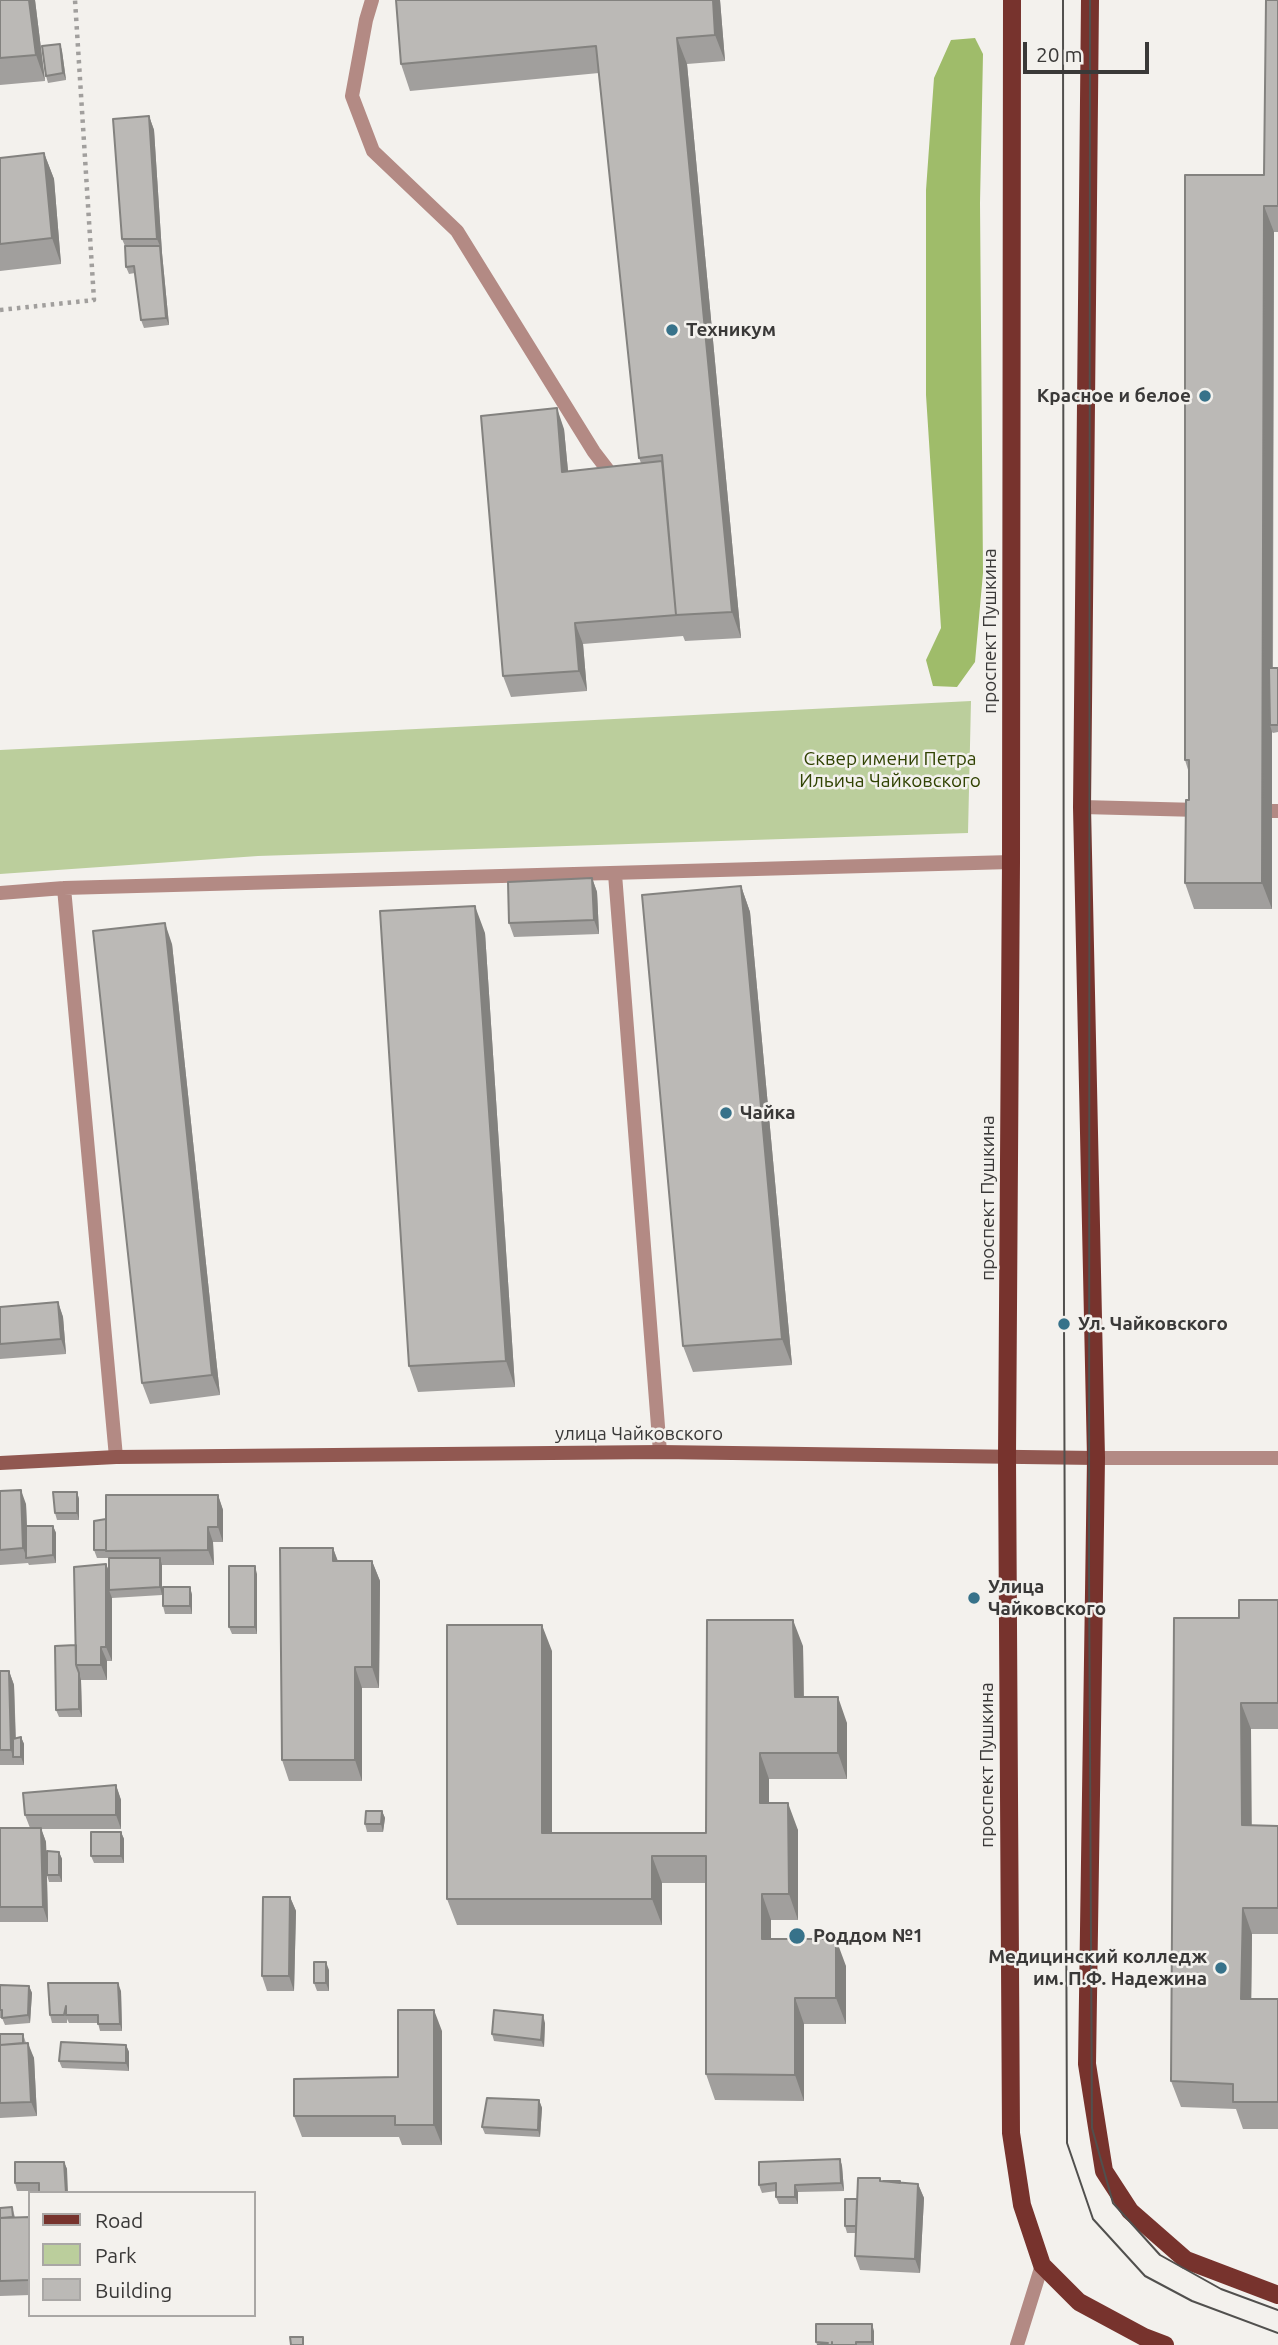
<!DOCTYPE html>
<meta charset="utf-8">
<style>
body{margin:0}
#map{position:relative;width:1278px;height:2345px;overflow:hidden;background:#f3f1ed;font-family:Ubuntu,sans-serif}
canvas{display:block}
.legend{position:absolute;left:28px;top:2191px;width:228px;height:126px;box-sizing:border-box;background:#f3f1ed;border:2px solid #a9a7a5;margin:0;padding:9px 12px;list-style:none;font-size:21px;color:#3a3938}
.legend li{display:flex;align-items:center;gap:14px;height:35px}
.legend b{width:35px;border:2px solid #a9a7a5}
.scale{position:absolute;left:1023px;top:42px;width:126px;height:32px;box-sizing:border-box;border:4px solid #3a3938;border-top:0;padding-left:9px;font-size:21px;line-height:24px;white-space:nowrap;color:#3a3938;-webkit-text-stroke:5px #f3f1ed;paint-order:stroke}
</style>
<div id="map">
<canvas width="1278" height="2345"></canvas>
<ul class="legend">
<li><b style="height:9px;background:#77332d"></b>Road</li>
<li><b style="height:19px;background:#bbce9c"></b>Park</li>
<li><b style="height:19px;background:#bbb9b6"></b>Building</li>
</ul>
<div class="scale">20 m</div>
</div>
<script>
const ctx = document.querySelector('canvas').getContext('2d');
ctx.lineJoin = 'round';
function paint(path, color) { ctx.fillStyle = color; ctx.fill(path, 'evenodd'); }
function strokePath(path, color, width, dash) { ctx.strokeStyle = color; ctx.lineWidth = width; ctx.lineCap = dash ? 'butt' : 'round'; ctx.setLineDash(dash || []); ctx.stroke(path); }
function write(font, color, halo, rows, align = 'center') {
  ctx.font = font + ' Ubuntu,sans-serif'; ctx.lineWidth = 5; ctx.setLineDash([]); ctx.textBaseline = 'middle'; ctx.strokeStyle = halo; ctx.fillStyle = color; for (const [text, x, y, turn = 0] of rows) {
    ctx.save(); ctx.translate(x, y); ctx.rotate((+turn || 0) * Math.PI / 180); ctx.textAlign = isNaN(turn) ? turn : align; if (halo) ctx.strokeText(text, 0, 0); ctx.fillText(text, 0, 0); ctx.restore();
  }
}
const green = new Path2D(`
 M971,701L968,833L258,856L0,874V750Z`);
const forest = new Path2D(`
 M975,38L983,54L980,203L983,573L975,662L957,687L933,686L926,660L941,628L926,395V190L934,78L951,40Z`);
const path = new Path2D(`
 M0,310L94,300L75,0`);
const service = new Path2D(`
 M372,0L366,20L352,96L373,151L457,231L594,452L614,478
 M1082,807L1199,810
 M1272,811H1278
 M615,874L660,1452
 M64,888L116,1457
 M0,893L64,888L1011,862`);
const minor = new Path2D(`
 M1017,2345L1042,2265`);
const tertiary = new Path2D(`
 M1096,1458H1278`);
const secondary = new Path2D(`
 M0,1463L116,1457L660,1452L1096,1458`);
const primary = new Path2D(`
 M1012,0L1011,862L1007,1457L1011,2133L1022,2205L1042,2265L1079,2302L1144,2337L1165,2345
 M1090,0L1082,807L1096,1458L1087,2064L1104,2171L1130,2211L1186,2260L1278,2295`);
const tram = new Path2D(`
 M1063,0L1064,1324L1067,2143L1093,2219L1145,2276L1192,2301L1278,2333
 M1090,0L1089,1565L1092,2128L1113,2203L1160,2255L1221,2289L1278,2310`);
const wall = new Path2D(`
 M0,0H35L45,81L0,85Z
 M396,0H720L725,61L687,64L741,638L685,641L683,636L583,644L587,691L511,697L503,676L564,429L568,471L641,463L639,458L599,73L410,91L401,64Z
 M1278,0V232H1274L1273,668H1278V732L1273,733L1272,732V909H1194L1185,883L1189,800V773L1185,760L1264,175Z
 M60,44L62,51L66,80L48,83L46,76Z
 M149,116L154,130L162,253L169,325L144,328L141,320L135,273L129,274L126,267L125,246L122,239Z
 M44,153L54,179L61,264L0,271V158Z
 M592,878L597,892L599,934L514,937L509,923Z
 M741,886L750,912L792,1365L693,1372L683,1346Z
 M485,933L515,1387L418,1392L409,1366Z
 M172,944L220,1395L150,1404L142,1383Z
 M58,1302L63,1317L66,1354L0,1359V1307Z
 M0,1491L26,1504L27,1526H53L56,1533V1563L29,1565L28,1563L0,1565Z
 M77,1492L79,1499V1520H57L55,1513Z
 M218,1495L223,1510V1542H213L214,1565H162V1595L112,1598V1661H107V1680H81L82,1717H59L56,1710L76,1645L106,1564L109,1571V1558H97L94,1550Z
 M333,1548L338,1561H372L380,1581L379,1688H362V1781H289L282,1760Z
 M257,1574V1634H232L229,1627Z
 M190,1587L192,1595V1614H165L163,1606Z
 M1278,1600V1729H1251V1825L1278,1826V1934H1252L1251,1999H1278V2129H1243L1236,2109L1181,2107L1171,2081L1239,1618Z
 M803,1646L804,1697L847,1723V1779H769V1803L798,1830V1920H771V1939L846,1966V2024H804V2101L715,2100L706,2074V1883H662V1925H457L447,1899L552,1651V1833H706Z
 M0,1671H9L14,1685L16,1739L21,1737L24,1744V1765H0Z
 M116,1785L121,1800V1829H41L46,1842L47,1874L59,1852L62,1859V1882H49L47,1875L48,1922H0V1828H30L25,1815Z
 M382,1811L385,1818L383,1832H367L365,1824Z
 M121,1832L124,1839V1863H94L91,1856Z
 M290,1897L296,1911L294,1991H267L262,1976Z
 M329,1970V1991H317L314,1983Z
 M0,1985L29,1986L32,1993L30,2023L5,2025L2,2018H0Z
 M121,1991L122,2031H100L98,2023H69L67,2019V2023H52L50,2015Z
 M545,2023L544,2047L494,2041L492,2034Z
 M442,2031V2145H402L399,2137H302L294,2116L398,2077Z
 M0,2034H23L26,2043L34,2058L37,2116L0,2118Z
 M126,2045L129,2052V2071L62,2068L59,2061Z
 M539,2100L542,2108L540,2137L485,2134L482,2127Z
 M840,2159L842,2166L844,2191L798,2192V2204H779L776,2197V2191L762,2193L759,2185Z
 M64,2162L67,2169L39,2191H17L15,2183Z
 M880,2178L881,2181H900L901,2183L918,2184L924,2198L920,2273L860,2270L855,2256L856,2233H847L845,2226L857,2199Z
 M12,2207L15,2217H30V2295L0,2296V2208Z
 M874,2331V2345H817L816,2342Z`);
const shadedWall = new Path2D(`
 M29,0H35L45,81L36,55Z
 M713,0H720L725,61L715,35Z
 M677,38L687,64L741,638L732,612Z
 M60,44L62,51L66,80L63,73Z
 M149,116L154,130L162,253L169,325L166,318L160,246L157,239Z
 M44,153L54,179L61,264L52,238Z
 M1264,206L1274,232L1272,725H1270L1272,732V909L1262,883Z
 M557,408L564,429L570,492L562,472Z
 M575,623L583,644L587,691L579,671Z
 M592,878L597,892L599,934L594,920Z
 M741,886L750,912L792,1365L782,1339Z
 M475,906L485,933L515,1387L506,1361Z
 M165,923L172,944L220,1395L212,1375Z
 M58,1302L63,1317L66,1354L61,1339Z
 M21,1490L26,1504L28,1558H27L23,1548Z
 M77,1492L79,1499V1520L77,1513Z
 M218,1495L223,1510V1542L218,1527Z
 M53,1526L56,1533V1563L53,1555Z
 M208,1527L213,1542L214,1565L208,1550Z
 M333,1548L340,1568L333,1561Z
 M160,1558L162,1565V1595L160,1587Z
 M372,1561L380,1581L379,1688L372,1667Z
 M106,1564L112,1579L109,1590L112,1598V1661L106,1647Z
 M255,1566L257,1574V1634L255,1627Z
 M190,1587L192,1595V1614L190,1606Z
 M793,1620L803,1646L804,1723L795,1697Z
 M542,1625L552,1651V1859L542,1833Z
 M101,1647L107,1661V1680L101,1665Z
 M355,1667L362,1688V1781L355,1760Z
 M9,1671L14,1685L16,1757H13L11,1750Z
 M79,1673L81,1680L82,1717L79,1709Z
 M838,1697L847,1723V1779L838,1753Z
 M1241,1703L1251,1729L1252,1851L1242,1825Z
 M21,1737L24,1744V1765L21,1757Z
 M760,1753L769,1779V1830L760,1803Z
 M116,1785L121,1800V1829L116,1815Z
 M788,1803L798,1830V1920L789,1894Z
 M382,1811L385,1818L383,1832L381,1824Z
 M41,1828L46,1842L48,1922L43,1907Z
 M121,1832L124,1839V1863L121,1856Z
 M59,1852L62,1859V1882L59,1875Z
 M652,1856L662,1883V1925L652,1899Z
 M762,1894L771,1920V1966L762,1939Z
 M290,1897L296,1911L294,1991L289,1976Z
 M1243,1908L1252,1934L1251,2025L1241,1999Z
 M836,1939L846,1966V2024L836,1998Z
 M326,1962L329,1970V1991L326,1983Z
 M118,1983L121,1991L122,2031L120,2024Z
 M29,1986L32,1993L30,2023L28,2015Z
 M795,1998L804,2024V2101L795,2075Z
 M434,2010L442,2031V2145L434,2125Z
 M543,2015L545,2023L544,2047L541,2040Z
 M28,2043L34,2058L37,2116L31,2102Z
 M126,2045L129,2052V2071L126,2063Z
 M539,2100L542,2108L540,2137L538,2130Z
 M840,2159L842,2166L844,2191L841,2183Z
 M64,2162L67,2169L68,2193H66Z
 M918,2184L924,2198L920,2273L915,2259Z
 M795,2185L798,2192V2204L795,2197Z
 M872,2324L874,2331V2345H873L872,2342Z`);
const building = new Path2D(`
 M0,0H29L36,55L0,58Z
 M396,0H713L715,35L677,38L732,612L676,615L662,455L639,458L596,46L401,64Z
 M1266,0H1278V206H1264L1262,883H1185L1186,800H1189V760H1185V175H1264Z
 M60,44L63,73L46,76L42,46Z
 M149,116L157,239H122L113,119Z
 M44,153L52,238L0,244V158Z
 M125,246H160L166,318L141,320L134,266L126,267Z
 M557,408L562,472L662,461L676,615H677L575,623L579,671L503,676L481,416Z
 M1269,668H1278V725H1270Z
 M592,878L594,920L509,923L508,882Z
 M741,886L782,1339L683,1346L642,895Z
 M475,906L506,1361L409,1366L380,911Z
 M165,923L212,1375L142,1383L93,931Z
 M58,1302L61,1339L0,1344V1307Z
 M21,1490L23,1548L0,1550V1491Z
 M53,1492H77V1513H55Z
 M106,1495H218V1527H208V1550L106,1551Z
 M106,1519V1550H94V1521Z
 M26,1526H53V1555L26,1558Z
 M280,1548H333V1561H372V1667H355V1760H282Z
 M109,1558H160V1587L109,1590Z
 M106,1564V1647H101V1665H76L74,1567Z
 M229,1566H255V1627H229Z
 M163,1587H190V1606H163Z
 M1239,1600H1278V1703H1241L1242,1825L1278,1826V1908H1243L1241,1999H1278V2102H1233V2084L1171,2081L1174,1618H1239Z
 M707,1620H793L795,1697H838V1753H760V1803H788L789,1894H762V1939H836V1998H795V2075L706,2074V1856H652V1899H447V1625H542V1833H706Z
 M76,1645V1665L79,1673V1709L56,1710L55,1646Z
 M0,1671H9L11,1750H0Z
 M21,1737V1757H13V1739Z
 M116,1785V1815H25L23,1793Z
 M366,1811H382L381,1824H365Z
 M0,1828H41L43,1907H0Z
 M91,1832H121V1856H91Z
 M47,1851L59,1852V1875H47Z
 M263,1897H290L289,1976H262Z
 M314,1962H326V1983H314Z
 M48,1983H118L120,2024H98V2015H66V2006L64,2015H50Z
 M0,1985L29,1986L28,2015L2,2018V2010H0Z
 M398,2010H434V2125H395V2116H294V2079L398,2077Z
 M494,2010L543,2015L541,2040L492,2034Z
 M0,2034H23V2043L0,2045Z
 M61,2042L126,2045V2063L59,2061Z
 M28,2043L31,2102L0,2103V2045Z
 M487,2098L539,2100L538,2130L482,2127Z
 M840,2159L841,2183L795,2185V2197H776V2183L759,2185V2162Z
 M15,2162H64L66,2193H39V2183H15Z
 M858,2178H880V2181L918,2184L915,2259L855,2256Z
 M883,2181H900V2183Z
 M845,2199H857L856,2226H845Z
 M12,2207L13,2217L0,2218V2208Z
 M30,2217V2280L0,2281V2218Z
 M816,2324H872V2342H856V2345H832V2342V2345H818L828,2343L816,2342Z
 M290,2337H303V2345H291Z`);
const markers = [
 [672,330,7,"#37728a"],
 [1205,396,7,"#37728a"],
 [726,1113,7,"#37728a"],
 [1064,1324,7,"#37728a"],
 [974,1598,7,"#37728a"],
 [797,1936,9,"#37728a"],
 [1221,1968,7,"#37728a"]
];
const poiNames = [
 ["Техникум",686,330],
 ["Красное и белое",1191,396,"right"],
 ["Чайка",740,1113],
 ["Ул. Чайковского",1078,1324],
 ["Улица",988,1587],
 ["Чайковского",988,1609],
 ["Роддом №1",813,1936],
 ["Медицинский колледж",1207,1957,"right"],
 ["им. П.Ф. Надежина",1207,1979,"right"]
];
const streetNames = [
 ["проспект Пушкина",990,631,-90],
 ["проспект Пушкина",988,1198,-90],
 ["улица Чайковского",639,1434],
 ["проспект Пушкина",987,1765,-90]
];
const parkNames = [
 ["Сквер имени Петра",890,759],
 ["Ильича Чайковского",890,781]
];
paint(green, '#bbce9c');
paint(forest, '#9fbc6a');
strokePath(path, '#a19f9d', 4.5, [3.5, 5]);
strokePath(service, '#b38a84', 14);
strokePath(minor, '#b38a84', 14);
strokePath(tertiary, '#b38a84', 14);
strokePath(secondary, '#915851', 14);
strokePath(primary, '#77332d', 18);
strokePath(tram, '#51504e', 2);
paint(wall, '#a19f9d');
paint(shadedWall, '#83827f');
paint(building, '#bbb9b6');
strokePath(building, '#83827f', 2);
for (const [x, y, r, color] of markers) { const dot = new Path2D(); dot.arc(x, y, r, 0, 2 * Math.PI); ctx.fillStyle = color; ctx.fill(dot); strokePath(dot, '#f3f1ed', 2.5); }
write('bold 19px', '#3a3938', '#f3f1ed', poiNames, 'left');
write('19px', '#3a3938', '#f3f1ed', streetNames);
write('19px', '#314303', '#f3f1ed', parkNames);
</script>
